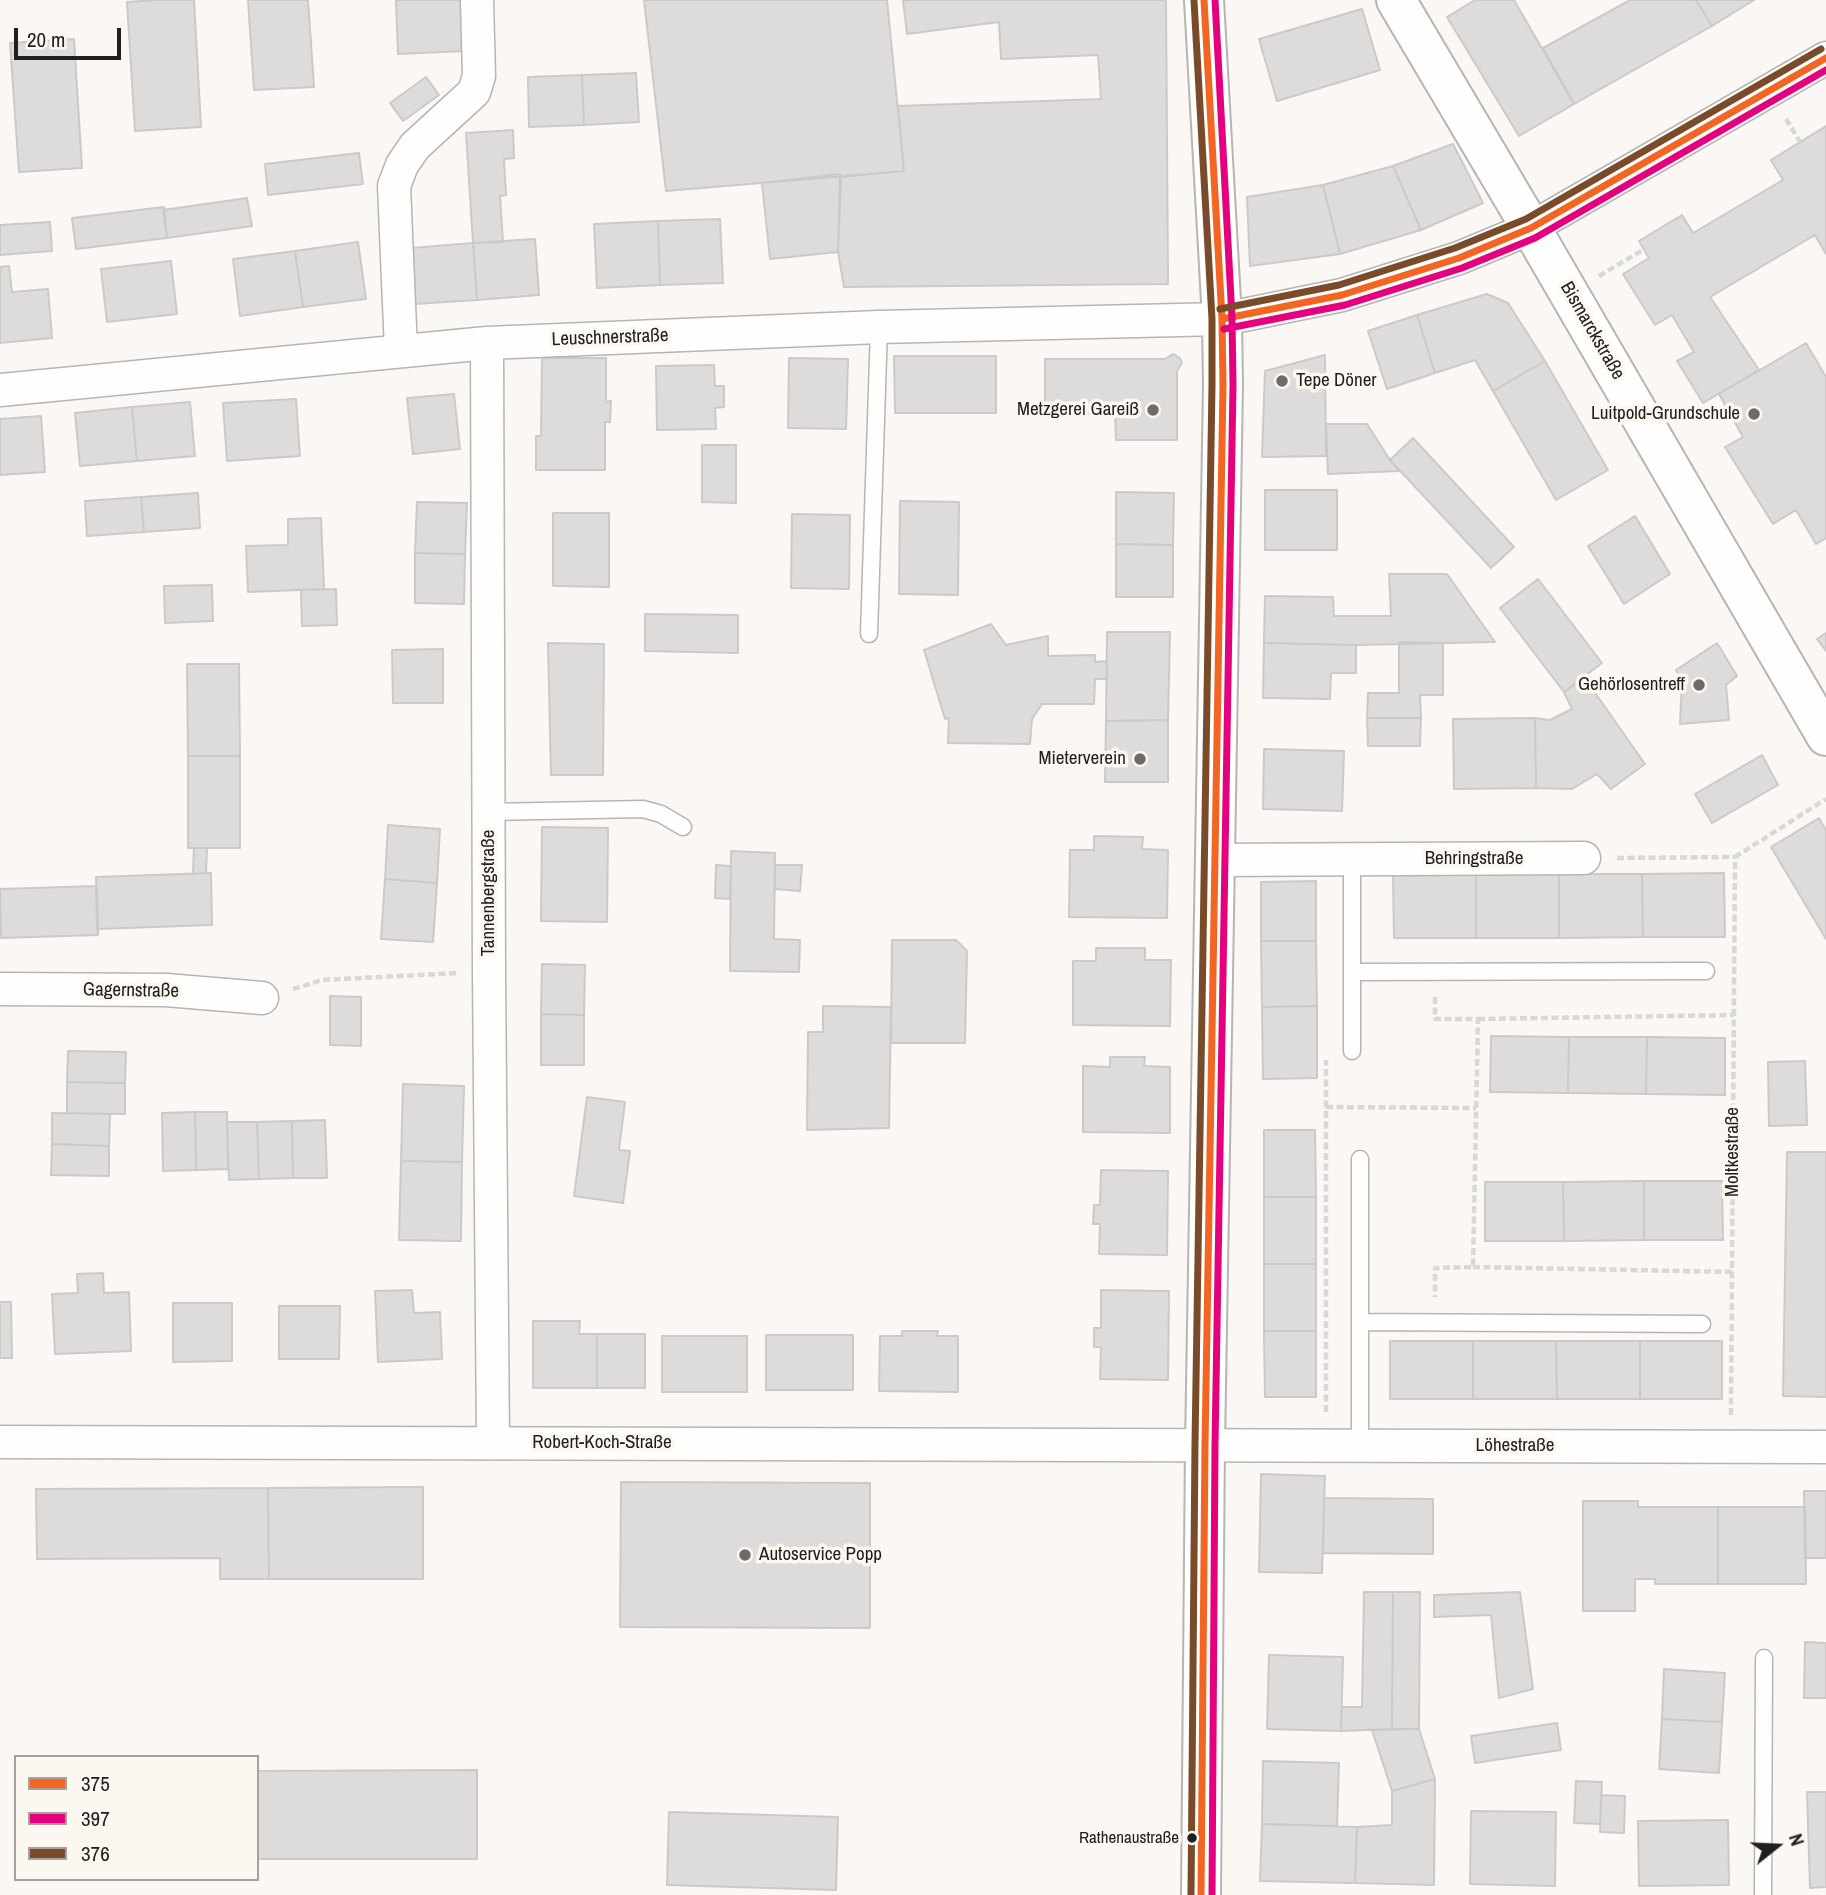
<!DOCTYPE html>
<meta charset="utf-8">
<style>
body{margin:0}
#map{position:relative;width:1826px;height:1895px;overflow:hidden;background:#faf7f4;font-family:"Archivo Narrow",sans-serif}
canvas{display:block}
.legend{position:absolute;left:14px;top:1755px;width:245px;height:126px;box-sizing:border-box;background:#fdf7f1;border:2px solid #a5a19d;margin:0;padding:9px 12px;list-style:none;font-size:21px;color:#22201e}
.legend li{display:flex;align-items:center;gap:14px;height:35px}
.legend b{width:35px;border:2px solid #a5a19d}
.north{position:absolute;left:1742px;top:1811px;width:70px;height:70px;-webkit-text-stroke:5px #fdf7f1;paint-order:stroke;rotate:72deg;font-size:19px;font-weight:700;line-height:28px;text-align:center;color:#22201e}
.north::after{content:'';display:block;margin:auto;width:24px;height:32px;background:#22201e;clip-path:polygon(50% 0,100% 100%,50% 72%,0 100%)}
.scale{position:absolute;left:14px;top:28px;width:107px;height:32px;box-sizing:border-box;border:4px solid #22201e;border-top:0;padding-left:9px;font-size:21px;line-height:24px;white-space:nowrap;color:#22201e;-webkit-text-stroke:5px #fdf7f1;paint-order:stroke}
</style>
<div id="map">
<canvas width="1826" height="1895"></canvas>
<ul class="legend">
<li><b style="height:9px;background:#f26522"></b>375</li>
<li><b style="height:9px;background:#e5007d"></b>397</li>
<li><b style="height:9px;background:#7a4b2a"></b>376</li>
</ul>
<div class="north">N</div>
<div class="scale">20 m</div>
</div>
<script>
const ctx = document.querySelector('canvas').getContext('2d');
ctx.lineJoin = 'round';
function paint(path, color) { ctx.fillStyle = color; ctx.fill(path, 'evenodd'); }
function strokePath(path, color, width, dash) { ctx.strokeStyle = color; ctx.lineWidth = width; ctx.lineCap = dash ? 'butt' : 'round'; ctx.setLineDash(dash || []); ctx.stroke(path); }
function write(font, color, halo, rows, align = 'center') {
  ctx.font = font + ' "Archivo Narrow",sans-serif'; ctx.lineWidth = 7; ctx.setLineDash([]); ctx.textBaseline = 'middle'; ctx.strokeStyle = halo; ctx.fillStyle = color; for (const [text, x, y, turn = 0] of rows) {
    ctx.save(); ctx.translate(x, y); ctx.rotate((+turn || 0) * Math.PI / 180); ctx.textAlign = isNaN(turn) ? turn : align; if (halo) ctx.strokeText(text, 0, 0); ctx.fillText(text, 0, 0); ctx.restore();
  }
}
const building = new Path2D(`
 M157,0H194L201,127L135,131L127,2Z
 M248,0H308L314,87L254,90Z
 M396,0H463L465,51L398,54Z
 M644,0H887L904,171L666,191Z
 M903,0H1166L1168,284L844,287L838,252L841,177L904,171L898,106L1101,99L1098,55L1001,59L999,22L907,34Z
 M1475,0H1514L1574,104L1519,136L1447,17Z
 M1630,0H1696L1712,26L1574,104L1543,48Z
 M1696,0H1754L1712,26Z
 M1362,9L1380,70L1277,101L1259,39Z
 M74,39L82,168L19,172L10,43Z
 M636,73L639,122L584,125L582,75Z
 M582,75L584,125L529,127L528,77Z
 M426,77L439,95L403,121L390,103Z
 M1826,126V254L1815,235L1710,297L1759,370L1703,403L1677,361L1694,352L1672,315L1655,325L1623,274L1649,258L1639,241L1682,215L1693,233L1783,180L1771,160Z
 M513,130L514,158L504,159L506,195L500,196L503,242L473,243L466,133Z
 M1453,144L1483,203L1421,230L1393,166Z
 M359,153L363,184L268,195L265,164Z
 M1393,166L1421,230L1340,254L1323,185Z
 M840,174L838,252L770,259L762,183Z
 M1323,185L1340,254L1250,266L1247,197Z
 M247,198L252,226L167,238L163,210Z
 M164,207L167,238L76,249L72,218Z
 M720,219L723,283L660,285L658,221Z
 M658,221L660,285L597,288L594,224Z
 M50,222L52,251L0,255V225Z
 M535,239L539,295L477,300L473,243Z
 M358,242L366,299L303,307L295,251Z
 M473,243L477,300L415,304L411,248Z
 M295,251L303,307L240,316L233,259Z
 M171,261L177,314L107,322L101,269Z
 M9,266L12,292L48,289L52,338L0,343V267Z
 M1487,294L1508,303L1545,361L1493,391L1475,360L1435,373L1417,315Z
 M1417,315L1435,373L1387,389L1368,331Z
 M1806,343L1826,377V538L1816,544L1796,510L1773,524L1725,447L1743,437L1719,394Z
 M1173,354L1180,358L1182,363L1177,371V440H1116L1115,414H1045V359H1165Z
 M1325,355L1326,456L1262,457L1265,371Z
 M894,356H996V413H895Z
 M542,358H606V402L611,401L610,422H605V470H536V436H541Z
 M789,358L848,359L846,429L788,428Z
 M1545,361L1608,470L1556,500L1493,391Z
 M714,365L715,386H724V407L715,408L716,429L657,430L656,366Z
 M454,394L460,449L413,454L407,398Z
 M296,399L300,456L227,461L223,403Z
 M190,402L195,456L137,461L132,407Z
 M132,407L137,461L80,466L75,413Z
 M41,416L45,472L0,475V419Z
 M1326,424H1367L1390,460L1399,471L1328,474Z
 M1413,438L1514,547L1491,568L1390,460Z
 M702,445H736V503L702,502Z
 M1265,490H1337V550H1265Z
 M1116,492L1174,493L1173,545L1116,544Z
 M198,493L200,528L144,532L141,497Z
 M141,497L144,532L87,536L85,501Z
 M900,501L959,502L958,595L899,594Z
 M417,502L467,503L465,554L415,553Z
 M553,513H609V587L553,586Z
 M792,514L850,515L849,589L791,588Z
 M1635,516L1670,574L1624,604L1588,546Z
 M321,518L324,589L248,592L246,546L288,545V519Z
 M1116,544L1173,545V597H1116Z
 M415,553L465,554L464,604L415,603Z
 M1389,574H1447L1495,642L1356,645L1264,643L1265,596L1333,597L1334,616H1391Z
 M1538,579L1602,663L1564,692L1500,608Z
 M212,585L213,621L165,623L164,586Z
 M336,589L337,625L302,626L301,590Z
 M645,614L738,615V653L645,651Z
 M991,624L1006,645L1048,636V656L1095,655V662L1107,661V679H1095L1094,704H1042L1032,719L1030,744L948,743L949,718L945,719L924,650Z
 M1107,632H1170L1168,720L1106,721Z
 M1826,633V651L1817,639Z
 M1399,642L1443,643V695H1420L1421,718H1367L1368,693H1399Z
 M548,643L604,644L603,775H551Z
 M1264,643L1356,645V673H1331L1330,699L1263,698Z
 M1717,643L1737,676L1726,685L1729,720L1680,724L1682,681L1676,670Z
 M443,649V703H393L392,650Z
 M187,664H239L240,756H188Z
 M1584,677L1645,764L1611,789L1597,774L1572,789L1536,788L1535,718L1550,720L1572,709L1564,692Z
 M1367,718H1421L1420,746H1368Z
 M1535,718L1536,788L1454,789L1453,719Z
 M1168,720V782H1105L1106,721Z
 M1264,749L1344,751L1342,811L1263,809Z
 M1762,755L1778,785L1712,823L1695,794Z
 M188,756H240V848H188Z
 M1819,818L1826,830V939L1771,847Z
 M388,825L440,829L437,883L385,879Z
 M542,827L608,828L607,922L541,921Z
 M1094,836L1143,837L1142,849L1168,850L1167,918L1069,917L1070,850H1094Z
 M194,848H207L206,873L193,874Z
 M731,851L775,853L774,939L800,940L799,972L730,971Z
 M716,865L731,866L730,899L715,898Z
 M775,865H802L800,891L775,889Z
 M211,873L212,925L97,929L96,877Z
 M1724,873L1725,937H1643L1642,874Z
 M1476,874H1559V938H1476Z
 M1476,874V938H1394L1393,875Z
 M1559,874H1642L1643,937L1559,938Z
 M385,879L437,883L433,942L381,939Z
 M1316,881V941H1261V882Z
 M97,886L98,935L1,938L0,889Z
 M892,940H956L967,951L965,1043H891Z
 M1261,941H1316L1317,1006L1262,1007Z
 M1096,948H1145V960H1171L1170,1026L1073,1025V961H1096Z
 M542,964L585,965L584,1015L541,1014Z
 M330,996L361,997V1046L330,1045Z
 M823,1006L891,1007L889,1128L807,1130L808,1032H823Z
 M1317,1006V1078L1263,1079L1262,1007Z
 M541,1014L584,1015V1065H541Z
 M1491,1036L1569,1037L1568,1093L1490,1092Z
 M1569,1037H1647L1646,1094L1568,1093Z
 M1647,1037L1725,1038V1095L1646,1094Z
 M68,1051L126,1052L125,1083L67,1082Z
 M1110,1057H1145L1144,1066L1170,1067V1133L1083,1132V1066L1110,1067Z
 M1805,1061L1807,1125L1769,1126L1768,1062Z
 M67,1082L125,1083V1114L67,1113Z
 M403,1084L464,1086L462,1162L401,1161Z
 M587,1097L625,1102L619,1150L630,1151L623,1203L574,1196Z
 M195,1112L196,1170L163,1171L162,1113Z
 M195,1112H227L228,1169L196,1170Z
 M52,1113L110,1114L109,1146L52,1144Z
 M325,1120L327,1178H293L292,1121Z
 M292,1121L293,1178L259,1179L257,1122Z
 M227,1122H257L259,1179L229,1180Z
 M1264,1130H1315L1316,1197H1264Z
 M52,1144L109,1146V1176L51,1175Z
 M1787,1152H1826V1397L1783,1396Z
 M401,1161L462,1162L461,1241L399,1240Z
 M1101,1170L1168,1171L1167,1255L1099,1254L1100,1224H1093L1094,1205H1100Z
 M1644,1181V1240L1564,1241L1563,1182Z
 M1644,1181H1722L1723,1240H1644Z
 M1485,1182H1563L1564,1241H1485Z
 M1264,1197H1316V1264H1264Z
 M1264,1264H1316V1331H1264Z
 M103,1273L104,1293L129,1292L131,1351L55,1354L52,1294L78,1293L77,1274Z
 M412,1290L414,1313L440,1312L442,1359L378,1362L375,1291Z
 M1101,1290L1169,1291L1168,1380L1100,1379L1101,1347H1094V1328H1101Z
 M0,1302H11L12,1358H0Z
 M173,1303H232V1361L173,1362Z
 M279,1306H340L339,1359H279Z
 M533,1321H580L579,1334H597V1388H533Z
 M902,1331H938L937,1336H958V1392L879,1391L880,1336H902Z
 M1264,1331H1316V1397H1265Z
 M597,1334H645V1388H597Z
 M766,1335H853V1390H766Z
 M662,1336H747V1392H662Z
 M1390,1341H1473V1399H1390Z
 M1473,1341H1556L1557,1399H1473Z
 M1556,1341H1640V1399H1557Z
 M1640,1341H1722V1399H1640Z
 M1261,1474L1325,1476L1322,1573L1259,1572Z
 M621,1482L870,1483V1628L620,1627Z
 M423,1487V1579H269L268,1488Z
 M268,1488L269,1579H220V1558L37,1559L36,1489Z
 M1804,1491H1826V1558H1805Z
 M1324,1498L1433,1499V1554L1323,1553Z
 M1583,1501H1638V1507H1718V1584H1655V1579H1635V1611H1583Z
 M1718,1507H1805L1806,1584H1718Z
 M1364,1592H1393L1392,1729L1341,1731L1342,1707H1362Z
 M1393,1592H1420L1419,1729H1392Z
 M1520,1592L1533,1689L1499,1698L1491,1615L1434,1617V1595Z
 M1805,1642L1826,1643V1698H1804Z
 M1269,1655L1343,1657L1341,1731L1267,1729Z
 M1664,1669L1725,1673L1722,1722L1662,1719Z
 M1662,1719L1722,1722L1719,1773L1659,1769Z
 M1557,1723L1561,1750L1475,1763L1471,1736Z
 M1419,1729L1435,1779L1392,1791L1372,1730Z
 M1263,1761L1339,1763L1337,1826L1262,1824Z
 M477,1770V1859H257V1771Z
 M1435,1779L1434,1885L1355,1883L1357,1827L1392,1825V1791Z
 M1576,1781L1602,1782L1600,1824L1574,1823Z
 M1807,1792H1826V1887L1810,1888Z
 M1601,1795L1625,1796L1624,1833L1600,1832Z
 M1471,1811L1556,1812L1555,1886L1470,1884Z
 M669,1812L838,1817L836,1890L667,1885Z
 M1728,1820L1729,1885L1639,1886L1638,1821Z
 M1262,1824L1357,1827L1355,1883L1260,1881Z`);
const path = new Path2D(`
 M1786,119L1800,142
 M1599,276L1643,250
 M1735,857L1826,799
 M1617,858L1735,857
 M293,989L322,980L458,973
 M1435,997V1019H1478L1473,1267L1435,1268V1297
 M1478,1019L1734,1015
 M1326,1107L1476,1108
 M1473,1267L1733,1272
 M1326,1412V1060
 M1731,1415L1735,857`);
const service = new Path2D(`
 M869,634L879,327
 M488,812L643,809L661,814L683,827
 M1352,972L1706,971
 M1352,1051V859
 M1360,1159V1445
 M1361,1322L1702,1324
 M1763,1895L1764,1658`);
const minor = new Path2D(`
 M487,343L489,972L493,1442
 M401,351L394,186L402,165L415,146L474,92L479,76L477,0
 M0,390L487,343L879,327L1222,319L1239,316L1342,295L1459,258L1531,228L1826,58
 M1213,860L1584,858
 M0,989L166,990L262,998
 M0,1442L1826,1447`);
const secondary = new Path2D(`
 M1201,1895L1205,1444L1223,385L1222,319L1204,0`);
const primary = new Path2D(`
 M1396,0L1531,228L1826,736`);
const bus1 = new Path2D(`
 M1222,319L1342,295L1459,258L1531,228L1826,58
 M1201,1895L1205,1444L1223,385L1222,319L1204,0`);
const bus2 = new Path2D(`
 M1224,329L1345,305L1462,268L1535,238L1826,70
 M1212,1895L1215,1444L1233,385L1232,318L1215,0`);
const bus3 = new Path2D(`
 M1220,309L1339,285L1455,248L1526,219L1821,49
 M1191,1895L1195,1444L1212,385V319L1194,1`);
const markers = [
 [1282,381,7,"#6e6b69"],
 [1153,410,7,"#6e6b69"],
 [1754,414,7,"#6e6b69"],
 [1699,685,7,"#6e6b69"],
 [1140,759,7,"#6e6b69"],
 [745,1555,7,"#6e6b69"],
 [1192,1838,6,"#22201e"]
];
const busNames = [
 ["Rathenaustraße",1179,1838]
];
const streetNames = [
 ["Bismarckstraße",1592,331,60],
 ["Leuschnerstraße",610,338,-2],
 ["Behringstraße",1474,859],
 ["Tannenbergstraße",489,893,-90],
 ["Gagernstraße",131,991,1],
 ["Moltkestraße",1733,1152,-90],
 ["Robert-Koch-Straße",602,1443],
 ["Löhestraße",1515,1446]
];
const poiNames = [
 ["Tepe Döner",1296,381,"left"],
 ["Metzgerei Gareiß",1139,410],
 ["Luitpold-Grundschule",1740,414],
 ["Gehörlosentreff",1685,685],
 ["Mieterverein",1126,759],
 ["Autoservice Popp",759,1555,"left"]
];
paint(building, '#dedcda');
strokePath(building, '#ccc9c8', 2);
strokePath(service, '#b7b5b3', 19);
strokePath(minor, '#b7b5b3', 35);
strokePath(secondary, '#b7b5b3', 42);
strokePath(primary, '#b7b5b3', 42);
strokePath(path, '#d8d8d6', 4.5, [7, 3.5]);
strokePath(service, '#fefefd', 16);
strokePath(minor, '#fefefd', 32);
strokePath(secondary, '#fefefd', 38);
strokePath(primary, '#fefefd', 38);
strokePath(bus1, '#f26522', 7);
strokePath(bus2, '#e5007d', 7);
strokePath(bus3, '#7a4b2a', 7);
for (const [x, y, r, color] of markers) { const dot = new Path2D(); dot.arc(x, y, r, 0, 2 * Math.PI); ctx.fillStyle = color; ctx.fill(dot); strokePath(dot, '#fdf7f1', 2.5); }
write('17px', '#22201e', '#fdf7f1', busNames, 'right');
write('19px', '#22201e', '#fdf7f1', streetNames);
write('19px', '#22201e', '#fdf7f1', poiNames, 'right');
</script>
